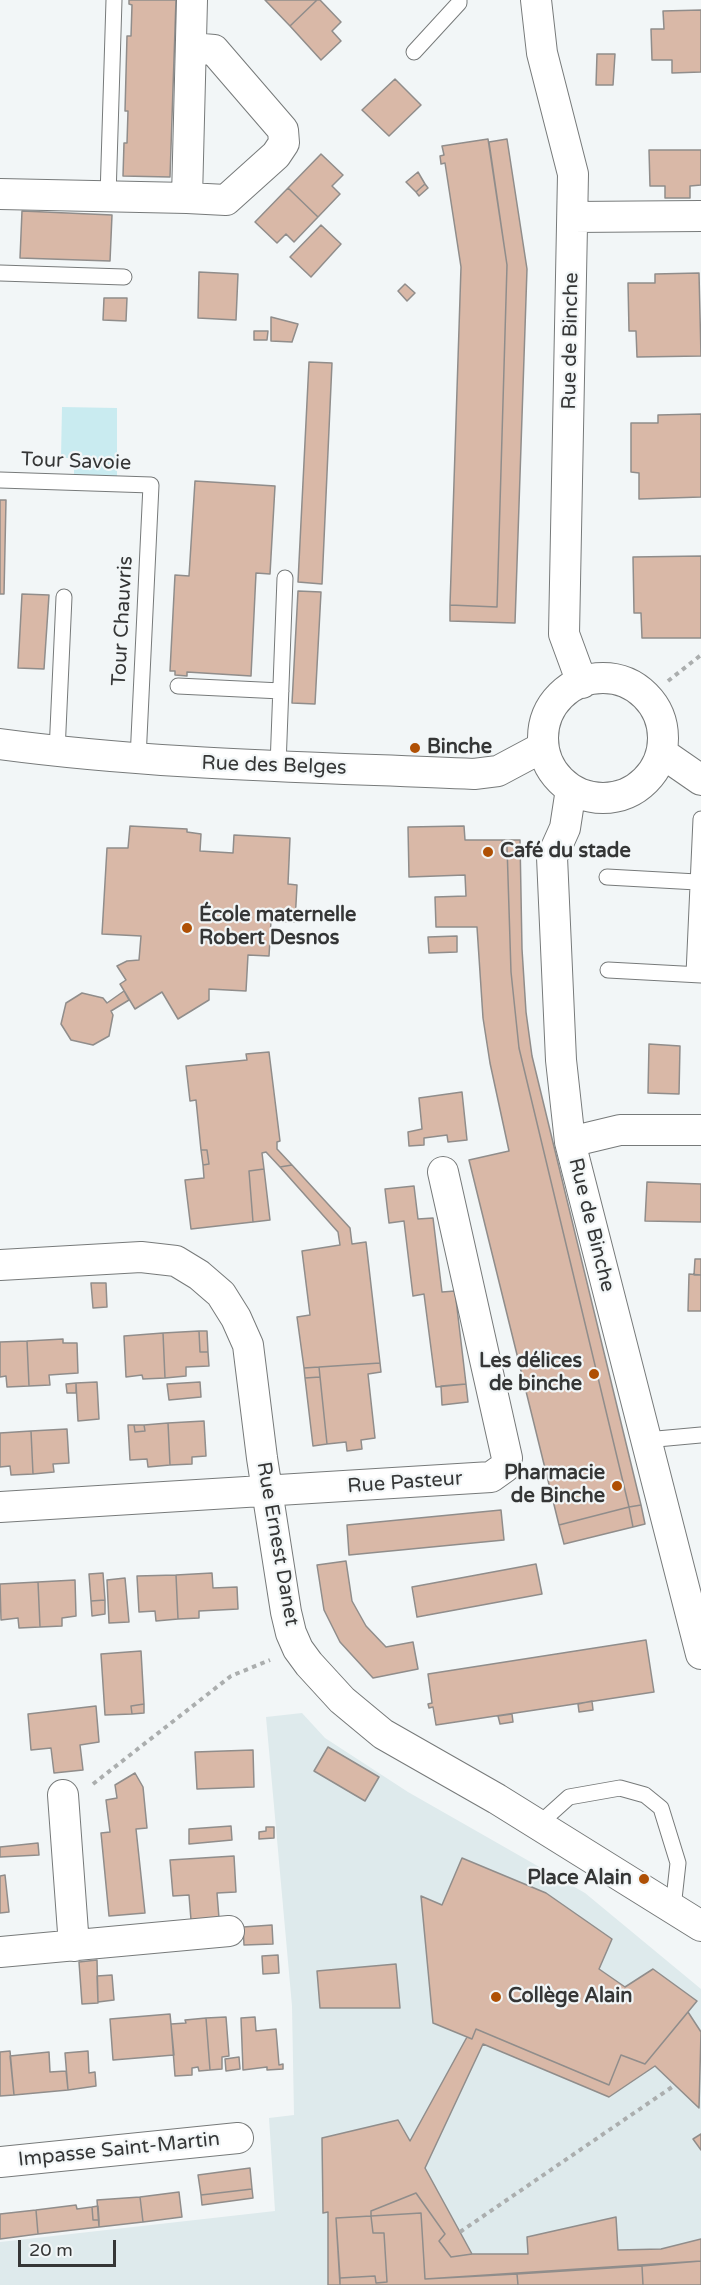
<!DOCTYPE html>
<meta charset="utf-8">
<style>
body{margin:0}
#map{position:relative;width:701px;height:2285px;overflow:hidden;background:#f2f6f7;font-family:"Varela Round",sans-serif}
canvas{display:block}
.scale{position:absolute;left:18px;top:2240px;width:98px;height:27px;box-sizing:border-box;border:3px solid #353636;border-top:0;padding-left:8px;font-size:18px;line-height:21px;white-space:nowrap;color:#353636;-webkit-text-stroke:4px #f2f6f7;paint-order:stroke}
</style>
<div id="map">
<canvas width="701" height="2285"></canvas>
<div class="scale">20 m</div>
</div>
<script>
const ctx = document.querySelector('canvas').getContext('2d');
ctx.lineJoin = 'round';
function paint(path, color) { ctx.fillStyle = color; ctx.fill(path, 'evenodd'); }
function strokePath(path, color, width, dash) { ctx.strokeStyle = color; ctx.lineWidth = width; ctx.lineCap = dash ? 'butt' : 'round'; ctx.setLineDash(dash || []); ctx.stroke(path); }
function write(font, color, halo, rows, align = 'center') {
  ctx.font = font + ' "Varela Round",sans-serif'; ctx.lineWidth = 4.5; ctx.setLineDash([]); ctx.textBaseline = 'middle'; ctx.strokeStyle = halo; ctx.fillStyle = color; for (const [text, x, y, turn = 0] of rows) {
    ctx.save(); ctx.translate(x, y); ctx.rotate((+turn || 0) * Math.PI / 180); ctx.textAlign = isNaN(turn) ? turn : align; if (halo) ctx.strokeText(text, 0, 0); ctx.fillText(text, 0, 0); ctx.restore();
  }
}
const built = new Path2D(`
 M302,1713L325,1738L408,1792L585,1893L701,1989V2285H0V2242L275,2211L269,2118L294,2115L292,2006L266,1717Z`);
const green = new Path2D(`
 M62,407L117,408V479L74,478V458H61Z`);
const building = new Path2D(`
 M129,0H176L170,177L123,176L124,143H127L128,111H125L127,36H131L132,5L129,4Z
 M265,0H317L290,26Z
 M317,0H320L341,22L332,31L341,41L321,60L290,26Z
 M701,10V72L672,73V60H652L651,29H664L663,11Z
 M597,54H615L613,85H596Z
 M395,79L421,105L389,136L362,110Z
 M488,139L507,265L497,607L450,605L461,267L445,163L441,164L440,156L444,155L442,146Z
 M507,139L527,269L515,623L450,621V605L497,607L507,265L489,142Z
 M649,150H701V185L690,186V198H665V186H650Z
 M321,154L343,175L332,186L340,194L318,217L288,188Z
 M418,172L425,184L416,192L406,182Z
 M425,184L428,188L419,196L416,192Z
 M288,188L318,217L294,242L286,234L277,243L255,222Z
 M22,211L112,215L110,261L20,258Z
 M321,225L341,244L311,277L290,257Z
 M199,272L238,274L236,320L198,318Z
 M699,273L701,356L637,357L636,331H629L628,283H655V274Z
 M405,284L415,293L407,301L398,291Z
 M104,298H127L126,321L103,320Z
 M271,317L298,324L292,342L271,341Z
 M254,331H268L267,340H254Z
 M309,362L332,363L322,584L298,582Z
 M701,414V497L639,499V473L631,472V423H658V415Z
 M195,481L275,486L270,574L256,573L251,676L187,672V676L175,675V671H170L175,575L189,576Z
 M0,500H6L4,594H0Z
 M701,556V638H642L641,613H634L633,557Z
 M298,591L321,592L315,704L292,703Z
 M22,594L49,595L44,669L18,668Z
 M130,826L187,829V832L201,834L200,851L233,853L234,835L290,838L288,884L297,885L295,922L271,921L269,956L248,955L246,991L209,989V1000L178,1019L162,992L135,1009L120,984L126,980L117,966L127,961L139,960L141,936L102,934L107,848H128Z
 M464,826L465,840H501L507,846L511,972L519,1048L629,1507L559,1525L469,1160L509,1151L490,1063L483,1018L477,927H436L435,897L466,896L465,875L409,877L408,827Z
 M501,840H520L522,949L526,1012L532,1056L641,1505L629,1507L519,1048L511,972L507,846Z
 M457,936V952L429,953L428,937Z
 M124,991L129,1000L111,1011L113,1015L109,1036L93,1045L71,1040L61,1024L66,1003L82,993L103,998L107,1003Z
 M649,1044L680,1046L679,1094L648,1093Z
 M269,1052L280,1141L277,1142V1149L292,1165L280,1167L266,1152L262,1153L264,1169L249,1171L253,1222L191,1229L185,1180L204,1178L203,1165L209,1164L207,1150H201L196,1100L190,1101L186,1066L247,1060L246,1054Z
 M462,1092L467,1140L448,1142L447,1135L424,1138V1145L409,1146L408,1132L422,1129L419,1098Z
 M201,1150H207L209,1164L203,1165Z
 M292,1165L350,1228L352,1244L366,1242L380,1363L304,1368L297,1317L310,1315L302,1251L340,1245L338,1232L280,1167Z
 M264,1169L270,1220L253,1222L249,1171Z
 M647,1182L701,1184V1222L645,1221Z
 M414,1186L418,1219L433,1218L442,1292L455,1291L466,1384L436,1387L424,1294L413,1296L404,1221L389,1223L385,1189Z
 M695,1259H701V1275H694Z
 M689,1274L701,1275V1311H688Z
 M91,1283H106L107,1307L93,1308Z
 M199,1331H207L208,1352H200Z
 M199,1331L200,1352H208L209,1366L186,1367V1376L165,1378L163,1333Z
 M163,1333L165,1378L143,1379L142,1375L126,1377L124,1336Z
 M63,1339V1343H77L78,1373L49,1375L50,1385L29,1386L27,1341Z
 M27,1341L29,1386L7,1387L6,1376L0,1377V1342Z
 M380,1363L381,1372L368,1374L375,1438L361,1440L362,1449L347,1451L346,1442L327,1444L319,1367Z
 M319,1367L320,1377L305,1378L304,1368Z
 M320,1377L327,1444L313,1446L305,1378Z
 M97,1382L99,1419L78,1421L76,1383Z
 M200,1382L201,1397L169,1400L167,1384Z
 M76,1383V1393H67L66,1384Z
 M466,1384L468,1402L442,1405L441,1386Z
 M204,1421L206,1456L192,1457V1464L170,1465L168,1423Z
 M168,1423L170,1465L148,1467L147,1459L130,1460L128,1425H134L135,1432L145,1431L144,1425Z
 M134,1425H144L145,1431L135,1432Z
 M67,1429L69,1463L53,1464L54,1472L33,1474L31,1431Z
 M31,1431L33,1474L11,1475L10,1466L0,1467V1433Z
 M641,1505L645,1524L633,1527L629,1507Z
 M629,1507L633,1527L564,1544L559,1525Z
 M501,1510L504,1540L349,1555L347,1525Z
 M346,1561L352,1601L366,1626L386,1647L413,1642L418,1669L373,1678L340,1642L324,1610L317,1565Z
 M536,1564L542,1594L417,1617L412,1587Z
 M103,1573L105,1600L91,1601L89,1574Z
 M212,1573L213,1588L237,1587L238,1609L199,1611V1618L178,1619L176,1575Z
 M176,1575L178,1619L156,1621L155,1611L139,1612L137,1576Z
 M125,1578L129,1622L109,1623L107,1580Z
 M75,1580L76,1616L62,1618V1626L40,1627L38,1582Z
 M38,1582L40,1627L19,1628L18,1618L1,1620L0,1584Z
 M105,1600V1614L92,1616L91,1601Z
 M646,1640L654,1692L436,1725L433,1707L429,1708L428,1704L432,1703L428,1674Z
 M141,1651L144,1704L131,1706L132,1714L105,1715L101,1654Z
 M592,1701L593,1710L579,1712L578,1704Z
 M144,1704V1713L132,1714L131,1706Z
 M96,1706L99,1742L80,1745L83,1770L54,1773L51,1748L31,1750L28,1714Z
 M512,1714L513,1722L500,1724L498,1716Z
 M328,1747L379,1777L365,1801L314,1771Z
 M253,1750L254,1787L197,1789L195,1752Z
 M135,1773L143,1787L147,1828L136,1829L145,1913L109,1916L101,1833L110,1832L106,1800L117,1798L115,1785Z
 M231,1826L232,1840L189,1844V1829Z
 M266,1827H274V1838L259,1839V1832L266,1831Z
 M38,1843L39,1855L0,1857V1847Z
 M234,1856L236,1892L217,1893L219,1918L191,1920L189,1895L173,1896L170,1860Z
 M462,1858L546,1893L612,1939L599,1969L625,1987L653,1969L697,2001L645,2064L621,2055L609,2085L476,2029L472,2039L433,2023L421,1896L442,1905Z
 M5,1875L9,1912L0,1913V1876Z
 M272,1925L273,1944L244,1945L243,1927Z
 M278,1955L279,1973L263,1974L262,1956Z
 M97,1960L98,2003L82,2004L79,1962Z
 M396,1964L400,2008H320L317,1971Z
 M112,1975L114,2000L98,2002L97,1976Z
 M688,2012L701,2032L699,2108L655,2066L609,2097L483,2044L425,2168L472,2254L451,2257L439,2241L445,2234L416,2193L371,2211V2216L336,2218L340,2285H328V2212L323,2213L322,2138L398,2120L410,2141L467,2037L472,2039L476,2029L609,2085L621,2055L645,2064Z
 M170,2014L174,2055L113,2060L110,2019Z
 M226,2017L229,2056L222,2057V2069L210,2070L206,2018Z
 M255,2017L256,2031L276,2029L279,2065L283,2064V2069L267,2070V2067L243,2070L241,2018Z
 M206,2018L210,2070L199,2071L198,2067L192,2068V2075L175,2076L171,2024L186,2023L185,2020Z
 M10,2051L14,2095L0,2096V2052Z
 M88,2051L89,2073L95,2072L96,2086L68,2090L65,2053Z
 M49,2052L50,2072L66,2071L68,2090L14,2095L10,2056Z
 M239,2057L240,2069L226,2071L225,2059Z
 M701,2134V2150L693,2139Z
 M250,2168L252,2189L201,2195L198,2175Z
 M252,2189L253,2198L202,2205L201,2195Z
 M179,2192L182,2217L143,2222L140,2197Z
 M416,2193L445,2234L439,2241L451,2257L472,2254H528L527,2237L616,2217L618,2250L661,2249L701,2239V2261L425,2279L421,2213L371,2216V2211Z
 M140,2197L143,2222L99,2227L97,2200Z
 M76,2205L77,2209L92,2207L93,2220H99V2227L38,2234L36,2210Z
 M98,2206L99,2220H93L92,2207Z
 M36,2210L38,2234L0,2239V2214Z
 M421,2213L425,2279L517,2274L518,2285H340V2278L375,2276L376,2283L387,2282L384,2233H373L371,2216Z
 M371,2216L373,2233H384L387,2282L376,2283L375,2276L340,2278L336,2218Z
 M701,2261V2285H643L642,2266Z
 M642,2266L643,2285H518L517,2274Z`);
const path = new Path2D(`
 M668,681L701,655
 M93,1784L231,1676L270,1660
 M460,2232L675,2085`);
const lane = new Path2D(`
 M414,52L459,3V0
 M108,197L114,0
 M0,273L124,277
 M0,480L151,485L138,759
 M178,686L281,691
 M57,752L64,597
 M278,766L285,578
 M607,877L697,882
 M608,970L701,975
 M694,974L701,819
 M646,1440L701,1435
 M539,1824L569,1797L620,1788L645,1795L661,1808L678,1863L673,1908`);
const street = new Path2D(`
 M536,0L542,53L573,174L564,634L582,683
 M0,194L187,198L192,0
 M187,198L226,200L276,155L284,143L283,130L214,50L191,48
 M573,217L701,216
 M543 738a60 60 0 1 1 120 0a60 60 0 1 1-120 0Z
 M0,744C157,765 316,767 474,774L498,771L543,747
 M662,753L701,780
 M571,789L565,828L552,857L561,1060L570,1142L701,1654
 M570,1142L620,1130H701
 M0,1265L141,1257L176,1261L199,1275L221,1294L236,1318L248,1345L262,1458L286,1612L291,1633L298,1649L309,1664L342,1700L383,1734L497,1799L701,1926
 M0,1507L491,1477L505,1467L507,1458L443,1172
 M63,1795L74,1946
 M0,1952L229,1931
 M0,2162L238,2138`);
const markers = [
 [415,748,6,"#af5005"],
 [488,852,6,"#af5005"],
 [187,928,6,"#af5005"],
 [594,1374,6,"#af5005"],
 [617,1486,6,"#af5005"],
 [644,1879,6,"#af5005"],
 [496,1997,6,"#af5005"]
];
const streetNames = [
 ["Rue de Binche",571,341,-89],
 ["Tour Savoie",76,462,2],
 ["Tour Chauvris",123,621,-87],
 ["Rue des Belges",274,766,2],
 ["Rue de Binche",591,1225,76],
 ["Rue Pasteur",405,1483,-4],
 ["Rue Ernest Danet",277,1544,80],
 ["Impasse Saint-Martin",119,2150,-6]
];
const poiNames = [
 ["Binche",427,748],
 ["Café du stade",500,852],
 ["École maternelle",199,916],
 ["Robert Desnos",199,939],
 ["Les délices",582,1362,"right"],
 ["de binche",582,1385,"right"],
 ["Pharmacie",605,1474,"right"],
 ["de Binche",605,1497,"right"],
 ["Place Alain",632,1879,"right"],
 ["Collège Alain",508,1997]
];
paint(built, '#deeaec');
paint(green, '#c9ebf0');
paint(building, '#d9b8a7');
strokePath(building, '#908d8b', 1.5);
strokePath(lane, '#777a7a', 17);
strokePath(street, '#777a7a', 32);
strokePath(path, '#abaeae', 4, [4.5, 4.5]);
strokePath(lane, '#fff', 15);
strokePath(street, '#fff', 30);
for (const [x, y, r, color] of markers) { const dot = new Path2D(); dot.arc(x, y, r, 0, 2 * Math.PI); ctx.fillStyle = color; ctx.fill(dot); strokePath(dot, '#f2f6f7', 2); }
write('20px', '#353636', '#f2f6f7', streetNames);
write('bold 20px', '#353636', '#f2f6f7', poiNames, 'left');
</script>
